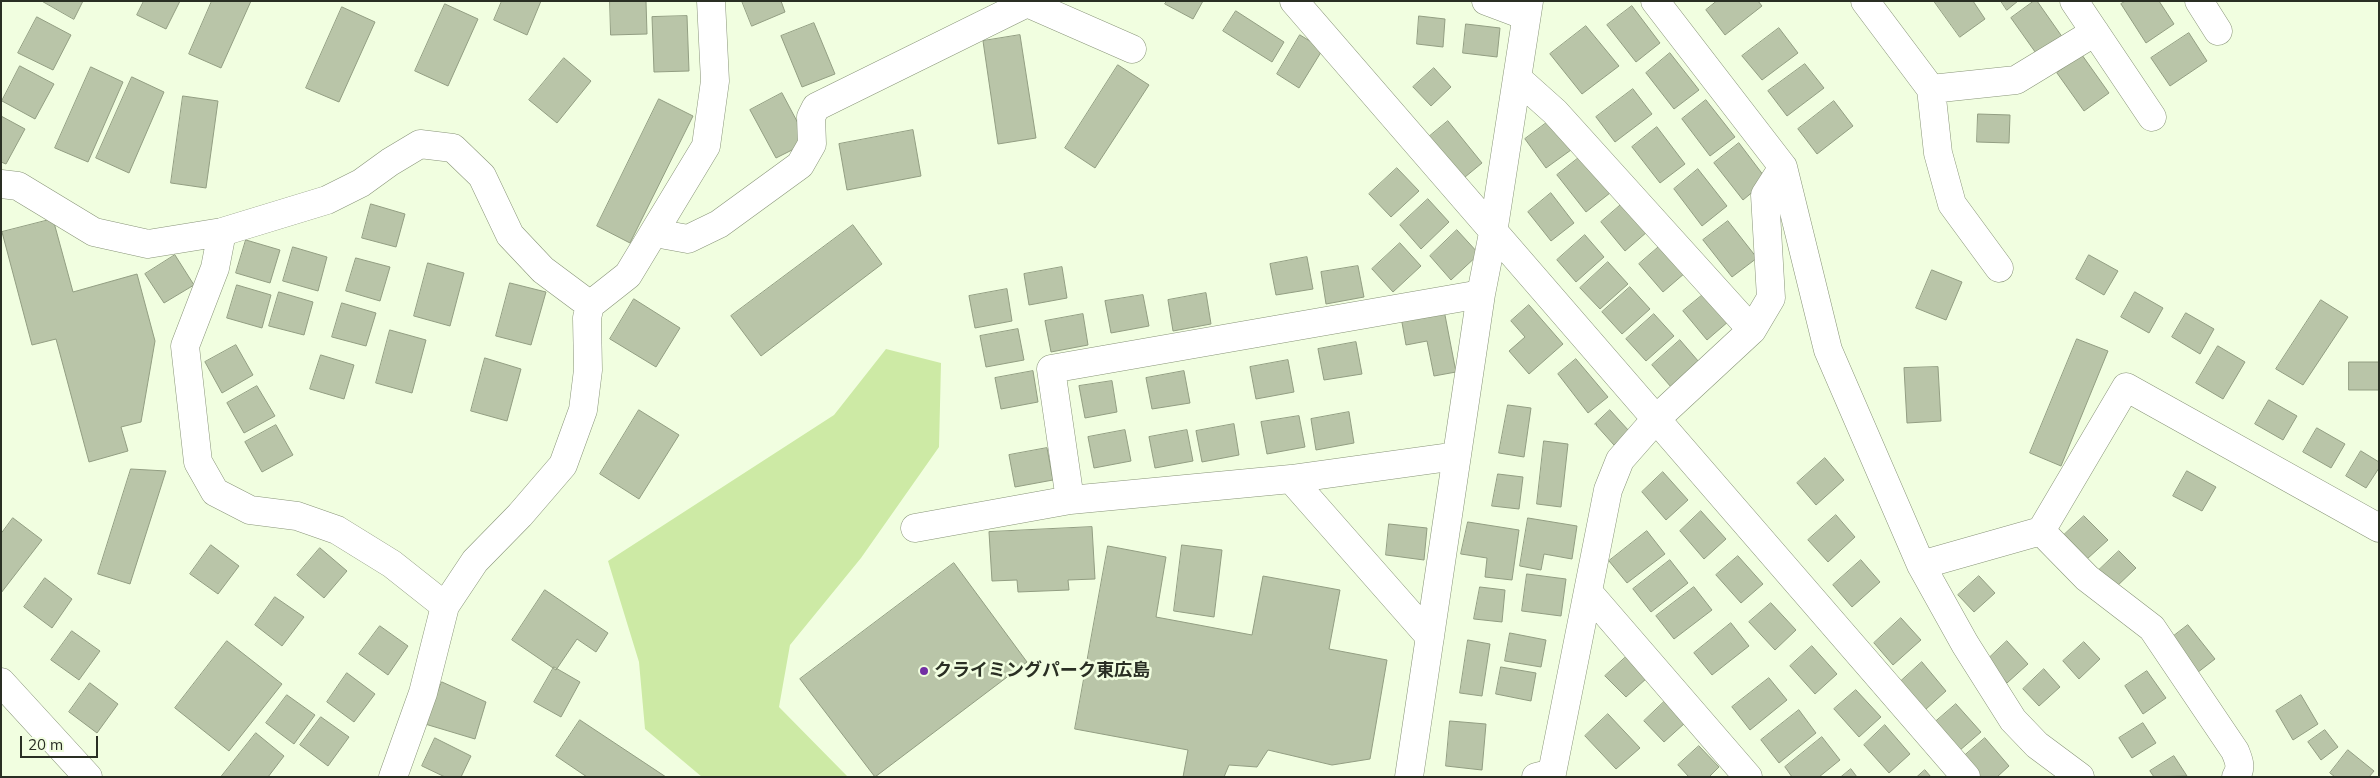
<!DOCTYPE html>
<meta charset="utf-8">
<style>
body{margin:0}
#map{position:relative;width:2380px;height:778px;overflow:hidden;background:#f1fee0;font-family:Mulish,sans-serif}
canvas{display:block}
.frame{position:absolute;inset:0;border:2px solid #2a2f24;pointer-events:none}
.scale{position:absolute;left:20px;top:736px;width:78px;height:22px;box-sizing:border-box;border:2px solid #2a2f24;border-top:0;padding-left:6px;font-size:15px;line-height:18px;white-space:nowrap;color:#2a2f24;-webkit-text-stroke:4px #f1fee0;paint-order:stroke}
</style>
<div id="map">
<canvas width="2380" height="778"></canvas>
<div class="frame"></div>
<div class="scale">20 m</div>
</div>
<script>
const ctx = document.querySelector('canvas').getContext('2d');
ctx.lineJoin = 'round';
function paint(path, color) { ctx.fillStyle = color; ctx.fill(path, 'evenodd'); }
function strokePath(path, color, width, dash) { ctx.strokeStyle = color; ctx.lineWidth = width; ctx.lineCap = dash ? 'butt' : 'round'; ctx.setLineDash(dash || []); ctx.stroke(path); }
function write(font, color, halo, rows, align = 'center') {
  ctx.font = font + ' Mulish,"Noto Sans JP",sans-serif'; ctx.lineWidth = 5; ctx.setLineDash([]); ctx.textBaseline = 'middle'; ctx.strokeStyle = halo; ctx.fillStyle = color; for (const [text, x, y, turn = 0] of rows) {
    ctx.save(); ctx.translate(x, y); ctx.rotate((+turn || 0) * Math.PI / 180); ctx.textAlign = isNaN(turn) ? turn : align; if (halo) ctx.strokeText(text, 0, 0); ctx.fillText(text, 0, 0); ctx.restore();
  }
}
const green = new Path2D(`
 M886,349L941,363L939,447L861,558L790,645L779,707L848,777H702L645,729L639,662L608,561L834,415Z`);
const building = new Path2D(`
 M42,1H83L74,19Z
 M144,1H180L166,29L137,15Z
 M212,1H251L221,68L189,54Z
 M502,1H541L527,35L494,20Z
 M610,1H646L647,34L611,35Z
 M742,1H781L785,12L752,26Z
 M1167,1H1203L1193,19L1165,4Z
 M1717,1H1758L1762,6L1725,35L1706,10Z
 M1934,1H1973L1985,19L1960,37Z
 M2001,1H2018L2007,10Z
 M2034,1H2037L2063,38L2038,56L2011,18Z
 M2126,1H2159L2174,24L2146,43L2121,4Z
 M445,4L478,19L448,86L415,71Z
 M1632,6L1660,43L1636,62L1607,25Z
 M342,7L375,22L339,102L306,88Z
 M1236,11L1284,42L1272,62L1223,31Z
 M687,16L689,71L654,72L652,17Z
 M1419,16L1445,19L1443,47L1417,44Z
 M37,17L71,35L53,70L18,53Z
 M814,23L835,74L802,87L781,36Z
 M1466,24L1500,28L1497,57L1463,53Z
 M1586,26L1619,66L1582,94L1550,54Z
 M1779,28L1798,53L1762,80L1742,56Z
 M2189,33L2207,61L2170,86L2151,58Z
 M1020,35L1036,138L998,144L983,41Z
 M1300,35L1323,49L1299,88L1277,74Z
 M1670,53L1699,90L1674,109L1646,73Z
 M2082,55L2109,93L2084,111L2057,73Z
 M564,58L591,81L557,123L529,100Z
 M1805,64L1824,88L1787,116L1768,91Z
 M1118,65L1149,85L1095,168L1065,148Z
 M20,66L54,84L35,119L2,101Z
 M91,67L123,82L88,162L55,148Z
 M1434,68L1451,87L1431,106L1413,87Z
 M132,77L164,92L129,173L96,158Z
 M1633,89L1652,114L1615,142L1596,117Z
 M782,93L808,142L776,158L750,110Z
 M183,96L218,101L206,188L171,183Z
 M659,99L693,116L630,243L597,226Z
 M1706,100L1735,137L1710,156L1682,119Z
 M1834,101L1853,126L1817,154L1798,129Z
 M1978,114L2010,115L2009,143L1977,142Z
 M1,116L25,129L6,164L1,162Z
 M1448,121L1482,163L1459,182L1425,140Z
 M1549,121L1571,150L1546,168L1525,139Z
 M1657,127L1685,164L1660,183L1632,147Z
 M913,130L921,176L847,190L839,144Z
 M1739,143L1767,180L1743,200L1714,163Z
 M1581,156L1610,193L1586,212L1557,175Z
 M1397,168L1419,191L1391,217L1369,194Z
 M1698,169L1727,206L1702,226L1674,189Z
 M1551,193L1574,223L1551,241L1528,212Z
 M1428,199L1449,222L1421,249L1400,225Z
 M1623,203L1647,232L1625,251L1601,222Z
 M371,204L405,214L396,247L362,238Z
 M53,219L73,292L137,274L155,341L141,422L121,427L128,451L89,462L56,339L32,345L2,232Z
 M1728,221L1757,258L1732,277L1703,240Z
 M853,225L882,264L761,356L731,316Z
 M1457,230L1479,254L1451,280L1430,256Z
 M1585,235L1604,257L1576,282L1557,260Z
 M246,240L280,250L270,283L236,273Z
 M1400,243L1421,266L1393,292L1372,269Z
 M1661,245L1685,273L1663,292L1639,264Z
 M293,247L327,257L318,291L283,281Z
 M175,255L194,285L164,303L145,274Z
 M2089,255L2118,271L2104,295L2076,279Z
 M1307,257L1313,289L1276,295L1270,264Z
 M356,258L390,267L380,301L346,291Z
 M1608,262L1628,284L1600,309L1580,288Z
 M428,263L464,273L450,326L414,316Z
 M1358,266L1364,297L1326,304L1321,272Z
 M1062,267L1067,298L1029,305L1024,274Z
 M1932,270L1962,282L1946,320L1916,308Z
 M510,283L546,292L531,345L496,336Z
 M237,285L271,295L262,328L227,318Z
 M1630,287L1650,309L1622,334L1602,312Z
 M1007,289L1012,321L975,328L969,296Z
 M279,292L313,302L304,335L269,326Z
 M2135,292L2163,308L2149,333L2121,317Z
 M1206,293L1211,324L1173,331L1168,300Z
 M1705,293L1729,321L1707,340L1683,311Z
 M1143,295L1149,326L1111,333L1105,301Z
 M634,299L680,328L656,367L610,339Z
 M2321,300L2348,317L2303,385L2276,369Z
 M342,303L376,313L366,346L332,337Z
 M1529,305L1563,344L1529,374L1509,351L1525,337L1511,321Z
 M1444,310L1456,372L1434,376L1427,341L1406,345L1401,317Z
 M2186,313L2214,329L2200,354L2172,337Z
 M1083,314L1088,345L1051,352L1045,321Z
 M1654,314L1674,336L1646,361L1626,339Z
 M1018,329L1024,360L986,367L980,336Z
 M390,330L426,340L412,393L376,383Z
 M2077,339L2108,351L2061,466L2030,453Z
 M1680,340L1699,362L1671,387L1652,365Z
 M1356,342L1362,374L1324,380L1318,349Z
 M236,345L253,375L222,393L205,362Z
 M2218,346L2245,362L2223,399L2196,383Z
 M321,355L354,365L344,399L310,389Z
 M485,358L521,369L507,421L471,411Z
 M1576,359L1608,397L1588,413L1558,374Z
 M1288,360L1294,392L1256,399L1250,367Z
 M2349,362H2379V390H2349Z
 M1938,367L1941,421L1907,423L1904,368Z
 M1033,371L1038,402L1001,409L995,378Z
 M1184,371L1190,403L1152,409L1146,378Z
 M1112,381L1117,412L1085,418L1079,386Z
 M257,386L275,416L244,433L227,403Z
 M2269,400L2297,416L2283,440L2255,424Z
 M1508,405L1531,408L1524,457L1499,453Z
 M639,410L679,435L639,499L600,474Z
 M1610,410L1629,431L1614,445L1596,425L1597,424H1595Z
 M1349,412L1354,443L1316,450L1311,419Z
 M1299,416L1305,447L1267,454L1261,422Z
 M1234,424L1239,455L1202,462L1196,431Z
 M276,425L293,455L262,472L245,442Z
 M2317,428L2345,444L2331,468L2303,452Z
 M1125,430L1131,461L1094,468L1088,437Z
 M1187,430L1193,461L1155,468L1149,437Z
 M1544,441L1568,444L1561,507L1537,504Z
 M1047,448L1053,480L1015,487L1009,455Z
 M2361,451L2379,462V468L2366,488L2346,476Z
 M1825,458L1844,480L1816,505L1797,483Z
 M131,469L166,471L130,584L98,574Z
 M2187,471L2216,487L2202,511L2173,496Z
 M1663,472L1688,500L1666,520L1642,492Z
 M1498,474L1523,477L1519,509L1492,506Z
 M1701,511L1726,539L1704,559L1680,531Z
 M1836,515L1855,537L1828,562L1808,540Z
 M2084,516L2108,540L2087,559L2064,535Z
 M13,518L42,540L1,593V534Z
 M1528,518L1577,526L1572,559L1544,554L1541,570L1520,566Z
 M1468,522L1519,530L1512,580L1485,577L1487,558L1461,554Z
 M1389,524L1427,528L1424,560L1386,555Z
 M1092,527L1095,579L1068,580L1069,590L1018,592L1017,580L992,581L989,532Z
 M1647,531L1665,554L1627,583L1609,561Z
 M211,545L239,566L218,594L190,574Z
 M1182,545L1222,550L1214,617L1174,611Z
 M1108,546L1166,557L1156,617L1252,635L1263,576L1340,590L1329,649L1387,660L1370,759L1332,765L1268,750L1257,767L1229,765L1224,777H1183L1188,750L1075,729Z
 M320,548L347,571L324,598L297,575Z
 M2119,551L2136,568L2115,588L2099,570Z
 M1738,556L1763,584L1741,603L1716,575Z
 M1670,560L1688,583L1651,612L1633,589Z
 M1861,560L1880,582L1852,607L1833,585Z
 M954,563L1027,662L875,777L800,679Z
 M1527,574L1566,579L1561,616L1522,611Z
 M1979,576L1995,593L1974,612L1958,595Z
 M45,578L72,599L52,628L24,607Z
 M1480,587L1505,590L1502,622L1474,619Z
 M1694,587L1712,610L1674,639L1656,616Z
 M545,590L608,633L596,652L577,639L556,670L512,640Z
 M275,597L304,617L282,646L255,625Z
 M1771,603L1796,630L1775,650L1749,622Z
 M1901,618L1921,640L1893,665L1874,643Z
 M1731,623L1749,646L1712,675L1694,653Z
 M2188,625L2215,659L2193,676L2166,642Z
 M380,626L408,646L388,675L359,654Z
 M72,631L100,651L79,680L51,660Z
 M1510,633L1546,640L1541,667L1505,661Z
 M1468,640L1490,644L1482,696L1460,693Z
 M227,641L282,684L229,751L175,708Z
 M2007,641L2028,664L2007,683L1987,660Z
 M2084,642L2100,659L2079,679L2063,661Z
 M1812,646L1837,674L1815,694L1790,666Z
 M1627,656L1647,678L1626,697L1605,676Z
 M1922,662L1946,691L1925,710L1900,682Z
 M554,667L580,682L561,717L534,702Z
 M1501,667L1536,673L1531,701L1496,694Z
 M2044,669L2060,687L2039,706L2023,689Z
 M2147,671L2166,698L2143,714L2125,686Z
 M347,673L375,694L354,722L327,702Z
 M1769,678L1787,700L1750,730L1732,707Z
 M442,682L486,702L475,739L425,724Z
 M90,683L118,704L97,733L69,712Z
 M1856,690L1881,717L1859,737L1834,709Z
 M287,695L315,715L294,744L266,723Z
 M2301,695L2318,724L2293,740L2276,711Z
 M1665,701L1685,723L1664,742L1644,721Z
 M1956,704L1981,732L1959,751L1934,723Z
 M1799,710L1816,733L1779,763L1761,740Z
 M1608,714L1640,748L1616,769L1585,736Z
 M321,717L349,737L328,766L300,745Z
 M580,720L666,777H587L556,756Z
 M1450,721L1486,724L1482,770L1446,766Z
 M2143,723L2156,743L2132,758L2119,738Z
 M1885,725L1910,754L1889,773L1864,745Z
 M2325,730L2338,747L2321,760L2308,742Z
 M256,733L284,756L268,777H221Z
 M1822,737L1840,760L1819,777H1792L1785,767Z
 M435,738L471,756L461,777H445L422,766Z
 M1985,738L2009,766L1997,777H1980L1963,757Z
 M1699,746L1719,767L1709,777H1689L1678,765Z
 M2348,750L2374,771L2369,777H2335L2330,773Z
 M2174,756L2187,776L2154,777L2150,771Z
 M1851,769L1857,777H1841Z
 M1925,770L1931,777H1917Z`);
const minor = new Path2D(`
 M1294,1L1966,777
 M1486,1L1526,16
 M1655,1L1783,167L1828,350L1921,565L1965,644L2013,720L2037,745L2080,777
 M1865,1L1931,89L2016,80L2095,32
 M2074,1L2152,117
 M2199,1L2218,31
 M1517,78L1555,112L1752,330
 M1931,89L1938,153L1952,204L1999,268
 M1,184L18,186L94,232L148,244L222,232L327,200L361,183L390,162L420,144L453,148L482,176L510,235L543,270L590,305
 M222,232L215,268L185,346L198,462L215,492L250,510L297,516L337,530L392,564L445,606
 M655,233L688,239L719,224L800,165L812,144L811,117L816,107L1027,3L1132,49
 M1291,479L1457,456
 M1070,500L1051,369L1481,294
 M915,528L1070,500L1291,479L1430,637
 M2041,531L2087,578L2152,628L2235,751C2239,761 2242,767 2236,777
 M1921,565L2041,531L2126,387L2379,528
 M1588,592L1748,777
 M1,682L88,777
 M393,777L423,693L445,606L475,561L520,515L563,465L583,410L588,370L587,318L590,305L628,275L706,146L715,81L711,1
 M1409,777L1481,294L1493,233L1529,1
 M1536,777L1552,773L1608,490L1620,460L1656,419L1752,330L1771,298L1765,195L1783,167`);
const markers = [
 [924,671,5,"#722fa4"]
];
const poiNames = [
 ["クライミングパーク東広島",934,671]
];
paint(green, '#cdeaa5');
paint(building, '#b9c5a8');
strokePath(building, '#929e82', 1);
strokePath(minor, '#889478', 29);
strokePath(minor, '#fff', 28);
for (const [x, y, r, color] of markers) { const dot = new Path2D(); dot.arc(x, y, r, 0, 2 * Math.PI); ctx.fillStyle = color; ctx.fill(dot); strokePath(dot, '#f1fee0', 2); }
write('bold 18px', '#2a2f24', '#f1fee0', poiNames, 'left');
</script>
